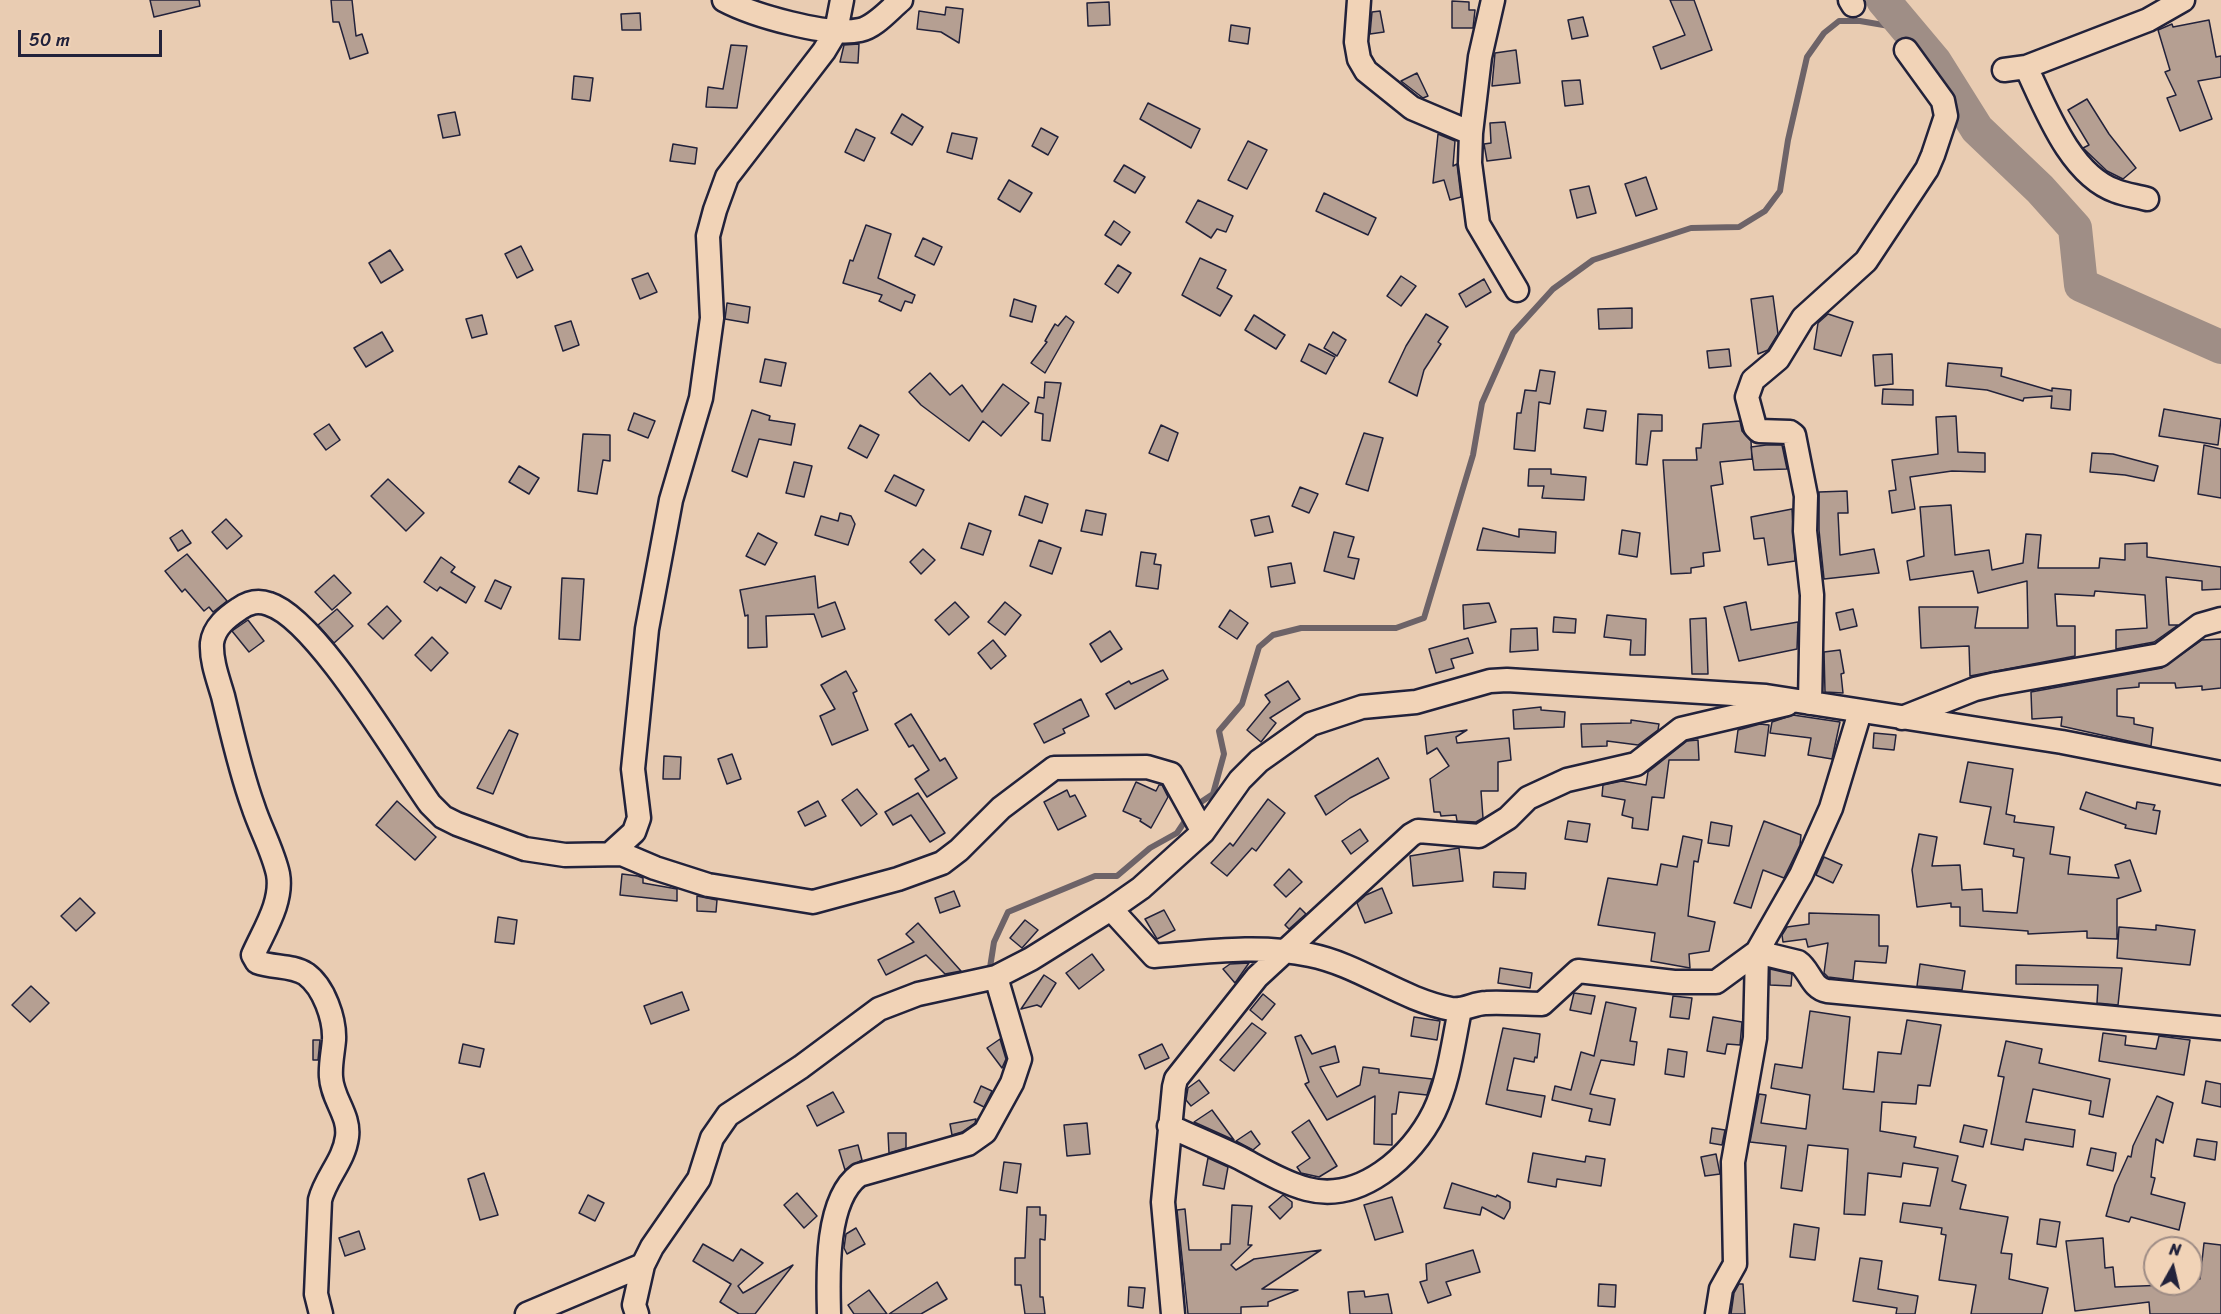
<!DOCTYPE html>
<style>
body{margin:0}
#map{position:relative;width:2221px;height:1314px;overflow:hidden;background:#e9ccb2;font-family:Sriracha,sans-serif}
canvas{display:block}
.north{position:absolute;left:2143px;top:1236px;width:60px;height:60px;box-sizing:border-box;background:#f1d3b7;border:2px solid #9e8c85;border-radius:50%;rotate:8deg;font-size:16px;font-weight:700;line-height:24px;text-align:center;color:#22223b}
.north::after{content:'';display:block;margin:auto;width:21px;height:27px;background:#22223b;clip-path:polygon(50% 0,100% 100%,50% 72%,0 100%)}
.scale{position:absolute;left:18px;top:30px;width:144px;height:27px;box-sizing:border-box;border:3px solid #22223b;border-top:0;padding-left:8px;font-size:18px;line-height:21px;white-space:nowrap;color:#22223b;-webkit-text-stroke:4px #f1d3b7;paint-order:stroke}
</style>
<div id="map">
<canvas width="2221" height="1314"></canvas>
<div class="north">N</div>
<div class="scale">50 m</div>
</div>
<script>
const ctx = document.querySelector('canvas').getContext('2d');
ctx.lineJoin = 'round';
function strokePath(path, color, width, dash) { ctx.strokeStyle = color; ctx.lineWidth = width; ctx.lineCap = dash ? 'butt' : 'round'; ctx.setLineDash(dash || []); ctx.stroke(path); }
function paint(path, color) { ctx.fillStyle = color; ctx.fill(path, 'evenodd'); }
const stream = new Path2D(`
 M1195,806L1213,794L1224,754L1219,731L1242,704L1259,647L1273,635L1301,628H1396L1424,618L1473,455L1482,403L1513,333L1553,289L1593,260L1691,228L1739,227L1765,211L1780,191L1788,140L1807,57L1824,33L1839,21H1860L1907,29
 M989,974L994,942L1008,912L1095,876H1117L1150,848L1177,833L1189,815`);
const river = new Path2D(`
 M1883,0L1935,62L1977,129L2040,189L2075,228L2081,285L2221,347`);
const building = new Path2D(`
 M150,0H199L200,6L154,17Z
 M331,0H352L356,36L362,34L368,53L350,59L339,22H333Z
 M1670,0H1694L1712,50L1661,69L1653,47L1685,35Z
 M1452,1L1469,2V10H1475L1473,28H1452Z
 M1109,2L1110,25L1088,26L1087,3Z
 M946,7L963,9L959,43L941,32L917,29L919,11L945,15Z
 M1380,11L1384,32L1370,34L1372,12Z
 M640,13L641,30H622L621,14Z
 M1583,17L1588,36L1572,39L1568,20Z
 M2209,20L2216,57L2221,56V77L2198,81L2212,119L2180,131L2167,98L2176,95L2165,72L2170,70L2158,30L2172,24L2173,27Z
 M1231,25L1250,28L1248,44L1229,41Z
 M859,44L858,63L840,62L844,45Z
 M731,45L747,46L737,108L706,107L708,87L723,89Z
 M1516,50L1520,83L1492,86L1495,53Z
 M1417,73L1428,96L1423,98L1401,81Z
 M574,76L593,78L590,101L572,99Z
 M1580,80L1583,104L1565,106L1562,81Z
 M2087,99L2109,134L2136,168L2123,179L2107,171L2083,148L2089,145L2068,110Z
 M1148,103L1200,129L1191,148L1140,119Z
 M455,112L460,135L443,138L438,115Z
 M902,114L923,127L912,145L891,133Z
 M1505,122L1511,158L1487,161L1484,144L1491,143L1490,123Z
 M1041,128L1058,137L1048,155L1032,146Z
 M856,129L875,138L864,161L845,152Z
 M952,133L977,138L972,159L947,152Z
 M1438,134L1455,141L1453,166L1457,164L1461,197L1450,200L1444,180L1433,183Z
 M1248,141L1267,150L1247,189L1228,180Z
 M673,144L697,148L695,164L670,161Z
 M1124,165L1145,177L1135,193L1114,181Z
 M1646,177L1657,209L1636,216L1625,184Z
 M1009,180L1032,193L1020,212L998,199Z
 M1589,186L1596,213L1577,218L1570,190Z
 M1324,193L1376,218L1368,235L1316,211Z
 M1198,200L1233,216L1226,232L1217,229L1211,238L1186,222Z
 M1114,221L1130,232L1121,245L1105,235Z
 M866,225L891,234L878,278L915,295L912,303L905,301L901,311L879,301L882,295L843,283L850,260L853,261Z
 M923,238L942,247L934,265L915,256Z
 M521,246L533,270L517,278L505,254Z
 M390,250L403,270L381,283L369,263Z
 M1200,258L1226,270L1217,288L1232,296L1220,316L1182,295Z
 M1118,265L1131,273L1118,293L1105,284Z
 M648,273L657,292L640,299L632,279Z
 M1401,276L1416,286L1401,306L1387,296Z
 M1484,279L1491,292L1466,307L1459,294Z
 M1773,296L1778,334L1768,350L1758,354L1751,299Z
 M1014,299L1036,306L1032,322L1010,316Z
 M727,303L750,307L748,323L725,319Z
 M1632,308V328L1599,329L1598,309Z
 M1426,314L1448,327L1438,342L1441,344L1424,370L1417,396L1389,382L1406,346Z
 M1828,314L1853,322L1841,356L1814,349L1818,323Z
 M482,315L487,334L472,338L466,319Z
 M1254,315L1285,335L1276,349L1245,330Z
 M1066,316L1074,322L1045,373L1031,363L1047,342L1045,341L1055,324L1058,326Z
 M571,321L579,345L563,351L555,326Z
 M382,332L393,351L366,367L354,348Z
 M1333,332L1346,340L1337,356L1324,348Z
 M1309,344L1335,357L1326,374L1301,361Z
 M1729,349L1731,366L1709,368L1707,351Z
 M1892,354L1893,384L1875,386L1873,355Z
 M765,359L786,363L781,386L760,382Z
 M1948,363L2002,368L2001,376L2052,391V388L2071,390L2070,410L2051,408L2052,396L2024,398L2023,401L1987,390L1946,386Z
 M1540,370L1555,372L1550,404L1539,402L1535,451L1514,449L1517,413H1521L1525,390L1536,391Z
 M930,373L950,395L962,385L982,412L1003,384L1029,403L1001,436L983,421L969,441L921,405L909,392Z
 M1045,382L1061,383L1050,441L1042,440L1043,414L1035,412L1038,397L1044,398Z
 M1883,389L1913,390V405L1882,404Z
 M1587,409L1606,411L1603,431L1584,428Z
 M2164,409L2221,419L2218,445L2159,436Z
 M752,410L770,416L769,420L795,424L791,445L759,439L747,477L732,471Z
 M634,413L655,421L648,438L628,430Z
 M1638,414L1662,415V431H1651L1647,465L1636,464Z
 M1956,416L1958,452L1985,453V472L1952,471L1910,477L1915,509L1892,513L1889,491L1896,490L1892,460L1938,454L1936,417Z
 M1740,421L1742,431L1751,441L1752,459L1720,462L1723,484L1711,486L1720,551L1703,553L1704,566L1691,568V573L1671,574L1663,460H1697L1696,448H1701L1703,424Z
 M329,424L340,440L326,450L314,434Z
 M860,425L879,435L867,458L848,448Z
 M1161,425L1178,433L1168,461L1149,453Z
 M1364,433L1383,438L1368,491L1346,484Z
 M583,434L610,435V461L603,460L597,494L578,491Z
 M1766,445H1782L1787,469L1754,470L1751,447Z
 M2204,445L2221,449V498L2198,494Z
 M2092,453L2113,454L2158,466L2154,481L2125,475L2090,472Z
 M794,462L812,466L804,497L786,493Z
 M519,466L539,478L529,494L509,482Z
 M1529,469H1551V474L1586,477L1584,500L1542,498L1544,486H1528Z
 M894,475L924,490L916,506L885,491Z
 M388,479L424,513L406,531L371,496Z
 M1300,487L1318,494L1309,513L1292,506Z
 M1847,491L1848,513H1838L1840,555L1874,549L1879,573L1824,579L1819,530V492Z
 M1025,496L1048,504L1042,523L1019,515Z
 M1951,505L1955,555L1989,550L1992,570L2023,563L2026,534L2041,535L2038,568H2099L2100,558L2125,560V544L2147,543V557L2221,567V589L2202,590V581L2166,577L2169,625H2178L2154,642L2116,649V630L2147,628L2145,595L2095,591L2094,596L2055,594L2057,626H2075V656L1970,676L1969,646L1921,648L1919,607H1978L1975,628H2028L2027,581L1978,593L1973,571L1910,580L1907,561L1924,556L1920,507Z
 M1792,509L1795,561L1768,565L1764,538L1754,539L1751,517Z
 M1086,510L1106,514L1102,535L1081,531Z
 M840,513L851,516L855,524L848,545L815,535L821,516L838,521Z
 M1269,516L1273,532L1255,536L1251,520Z
 M226,519L242,536L227,549L212,532Z
 M969,523L991,531L983,555L961,548Z
 M1483,528L1519,537V529L1556,532L1555,553L1477,550Z
 M182,530L191,543L178,551L170,538Z
 M1622,530L1640,533L1637,557L1619,554Z
 M1334,532L1354,537L1348,557L1359,559L1354,579L1324,571Z
 M758,533L777,543L765,565L746,556Z
 M1039,540L1061,548L1052,574L1030,566Z
 M923,549L935,560L921,574L910,562Z
 M1141,552L1156,554L1154,564L1161,565L1158,589L1136,586Z
 M187,554L227,601L213,612L209,607L204,611L185,589L182,592L165,571Z
 M441,557L455,567L451,572L475,587L466,603L440,587L437,591L424,582Z
 M1291,563L1295,583L1271,587L1268,567Z
 M334,575L351,593L332,610L315,592Z
 M815,576L818,608L835,602L845,629L822,637L814,614L766,616L767,647L748,648V615L745,616L740,590Z
 M562,578L584,579L580,640L559,639Z
 M495,580L511,587L501,609L485,601Z
 M955,602L969,617L949,635L935,620Z
 M1005,602L1021,615L1005,635L988,622Z
 M1746,602L1751,630L1798,622L1797,649L1739,661L1724,607Z
 M1489,603L1496,622L1464,629L1463,605Z
 M387,606L401,621L383,639L368,624Z
 M337,609L353,626L334,643L318,625Z
 M1853,609L1857,626L1840,630L1836,613Z
 M1230,610L1248,623L1237,639L1219,627Z
 M1607,615L1646,619L1645,655H1630L1631,640L1604,637Z
 M1554,617L1576,619L1575,633L1553,632Z
 M1706,618L1708,674H1692L1690,619Z
 M248,620L264,641L249,652L232,631Z
 M1537,628L1538,650L1510,652L1511,629Z
 M1110,631L1122,649L1101,662L1090,644Z
 M432,637L448,653L431,671L415,655Z
 M1468,638L1473,653L1451,659L1454,668L1436,673L1429,649Z
 M2221,639V688L2202,690V686L2176,688L2175,683H2139V687L2117,689V716L2134,718V724L2153,728L2151,746L2061,726L2062,717L2032,719L2031,692L2162,668L2202,640Z
 M993,640L1006,656L991,669L978,653Z
 M1840,650L1844,673L1841,674L1843,693L1825,692L1824,652Z
 M1163,670L1168,679L1115,709L1106,694L1129,681L1131,684Z
 M846,671L857,691L853,693L868,730L832,745L820,716L835,709L821,685Z
 M1288,681L1300,699L1270,718L1276,723L1261,742L1247,730L1270,702L1265,695Z
 M1081,699L1089,716L1063,729L1065,733L1044,743L1034,724Z
 M1541,707V710L1565,712L1564,727L1514,729L1513,710Z
 M911,714L940,761L945,758L957,778L927,797L915,779L929,770L913,745L909,747L895,724Z
 M1793,715L1840,722L1832,759L1808,755L1811,738L1770,733L1772,722Z
 M1631,720L1659,724L1658,730L1638,745L1607,741V746L1582,747L1581,724L1631,723Z
 M1760,724L1769,725L1765,756L1735,752L1738,730Z
 M509,730L518,734L493,794L477,788Z
 M1467,730L1456,737L1457,743L1509,738L1511,760L1498,762V791H1481L1483,818L1476,822L1457,821L1456,815L1441,816L1440,812H1434L1430,779L1449,766L1437,748L1427,754L1425,736Z
 M1874,733L1896,735L1894,750L1873,748Z
 M1698,740L1699,760H1669L1664,798L1652,797L1648,830L1632,828L1633,818L1622,815L1625,800L1602,796L1603,785L1622,781L1646,785L1648,772L1687,741Z
 M732,754L741,779L727,784L718,759Z
 M664,756L681,757L680,779H663Z
 M1378,758L1389,778L1350,798L1326,815L1315,796Z
 M1968,762L2013,769L2006,814L2015,816L2014,822L2054,827L2050,854L2070,857L2068,874L2119,878L2115,865L2130,860L2141,891L2117,899V939L2087,938V931L2028,934V931L1960,926V907H1951V903L1917,907L1912,870L1919,834L1937,837L1932,866L1960,865L1962,890L1982,889L1983,911L2017,913L2024,858L2013,856L2014,849L1984,844L1991,807L1960,802Z
 M1136,782L1156,791L1159,785H1162L1168,797L1151,828L1140,821L1141,819L1123,811Z
 M857,789L877,814L861,826L842,800Z
 M1067,790L1070,797L1075,795L1086,816L1058,830L1044,802Z
 M2086,792L2136,809L2137,802L2155,805L2153,810L2160,811L2156,834L2125,828L2126,825L2080,809Z
 M918,793L945,833L930,842L911,815L893,825L885,812Z
 M1268,799L1285,813L1256,851L1252,848L1227,876L1211,863L1230,843L1233,846Z
 M397,801L436,837L415,860L376,825Z
 M818,801L826,816L805,826L798,812Z
 M1568,821L1590,824L1587,842L1565,839Z
 M1764,821L1801,835L1800,845L1784,878L1763,870L1751,908L1734,903Z
 M1711,822L1732,826L1729,846L1708,843Z
 M1360,829L1368,841L1351,854L1342,841Z
 M1683,836L1702,840L1698,862L1694,861L1688,916L1715,922L1709,951L1689,954L1690,968L1651,961L1655,933L1598,925L1608,878L1657,885L1661,864L1677,867Z
 M1459,848L1463,881L1413,886L1410,856Z
 M1824,857L1842,865L1833,883L1816,875Z
 M1289,869L1302,882L1286,897L1274,885Z
 M1494,872L1526,873L1525,889L1493,887Z
 M622,874L638,876L643,878V883L677,889V901L620,895Z
 M1382,888L1392,913L1365,923L1357,903L1366,895Z
 M954,891L960,906L940,913L935,898Z
 M697,896L717,900L716,912L697,911Z
 M80,898L95,913L76,931L61,916Z
 M1300,908L1306,914L1289,929L1285,925Z
 M1164,910L1175,930L1157,939L1145,919Z
 M1809,913L1879,915V946H1888L1886,963L1855,961L1853,980L1828,977L1824,973L1828,943L1808,947L1806,939L1783,942L1782,935L1787,927L1809,924Z
 M498,917L517,920L514,944L495,942Z
 M1025,920L1038,930L1022,948L1010,938Z
 M918,923L961,971L945,974L926,955L886,975L878,960L914,942L906,934Z
 M2156,925L2195,930L2190,965L2117,958L2119,927L2156,930Z
 M1092,954L1104,970L1079,989L1066,973Z
 M1249,963L1235,983L1223,969L1230,964Z
 M1920,964L1965,971L1962,990L1917,986Z
 M2016,965L2122,968L2118,1005L2097,1003L2098,985L2016,984Z
 M1500,968L1532,973L1530,988L1498,983Z
 M1770,969L1792,974L1791,986L1770,985Z
 M1044,975L1056,983L1041,1007L1037,1005L1021,1009Z
 M31,986L49,1003L30,1022L12,1005Z
 M682,992L689,1010L651,1024L644,1006Z
 M1574,993L1595,996L1591,1014L1570,1010Z
 M1263,994L1275,1004L1262,1020L1250,1010Z
 M1673,996L1692,998L1689,1019L1670,1017Z
 M1606,1002L1636,1008L1630,1041L1637,1042L1634,1065L1601,1060L1590,1094L1615,1099L1610,1125L1589,1121L1592,1109L1552,1100L1555,1086L1571,1090L1581,1052L1594,1056Z
 M1810,1011L1850,1017L1843,1089L1874,1092L1878,1052L1901,1054L1907,1020L1941,1025L1930,1086L1918,1085L1916,1104L1882,1102L1880,1131L1916,1137L1914,1147L1958,1156L1952,1181L1966,1185L1960,1209L2008,1217L2001,1253L2012,1254L2009,1279L2048,1288L2042,1314H1971L1976,1285L1939,1280L1946,1235L1941,1234L1942,1228L1900,1222L1903,1203L1930,1206L1938,1168L1903,1163L1901,1177L1868,1173L1865,1215L1844,1214L1848,1149L1808,1145L1802,1191L1781,1188L1786,1146L1750,1142L1759,1094L1766,1095L1761,1123L1806,1129L1810,1095L1771,1088L1775,1064L1802,1068Z
 M1414,1017L1440,1021L1437,1040L1411,1036Z
 M1713,1017L1742,1022L1740,1045L1727,1044L1725,1054L1707,1051Z
 M1252,1023L1266,1033L1234,1071L1220,1060Z
 M1503,1028L1540,1034L1537,1058L1535,1057L1534,1062L1514,1058L1507,1090L1545,1096L1541,1117L1486,1104Z
 M2103,1033L2126,1036L2125,1045L2156,1049L2159,1036L2190,1040L2184,1075L2099,1061Z
 M1301,1035L1312,1054L1335,1046L1339,1062L1320,1067L1337,1097L1360,1085L1363,1067L1379,1069V1073L1432,1079L1427,1095L1399,1092L1396,1114H1392V1145L1374,1144L1375,1096L1327,1120L1305,1084L1309,1082L1295,1037Z
 M1000,1039L1006,1059L1002,1068L987,1048Z
 M313,1040H320L318,1060H313Z
 M2006,1041L2042,1049L2039,1063L2110,1079L2103,1117L2089,1114L2091,1101L2033,1089L2026,1122L2075,1130L2073,1147L2025,1139L2023,1150L1991,1144L2004,1077L1998,1076Z
 M463,1044L484,1049L480,1067L459,1063Z
 M1162,1044L1169,1058L1145,1069L1139,1055Z
 M1668,1049L1687,1052L1684,1077L1665,1074Z
 M1199,1080L1209,1093L1191,1106L1186,1100L1188,1088Z
 M2206,1081L2221,1084V1107L2202,1103Z
 M981,1086L992,1091L984,1107L974,1102Z
 M833,1092L844,1112L817,1126L807,1106Z
 M2157,1096L2173,1103L2163,1143L2156,1139L2151,1177L2155,1178L2151,1194L2185,1203L2179,1230L2131,1217L2129,1222L2106,1216L2115,1185L2128,1156L2131,1157L2133,1146Z
 M1212,1110L1234,1140L1194,1122Z
 M976,1119L975,1123L962,1132L952,1135L950,1124Z
 M1309,1120L1337,1166L1319,1177L1301,1173L1297,1167L1310,1158L1292,1132Z
 M1087,1123L1090,1154L1067,1156L1064,1125Z
 M1964,1125L1987,1130L1983,1147L1960,1142Z
 M1712,1128L1725,1130L1722,1145L1710,1143Z
 M1251,1131L1260,1144L1253,1150L1236,1141Z
 M888,1133H906V1148L889,1153Z
 M2197,1139L2217,1142L2215,1160L2194,1156Z
 M858,1145L862,1160L845,1170L839,1150Z
 M2091,1148L2116,1153L2113,1171L2087,1165Z
 M1533,1153L1585,1162L1586,1156L1605,1159L1601,1186L1557,1179L1556,1187L1528,1182Z
 M1716,1154L1720,1174L1705,1176L1701,1157Z
 M1208,1158L1228,1167L1224,1189L1203,1185Z
 M1004,1162L1021,1164L1017,1193L1000,1190Z
 M484,1173L498,1215L480,1220L468,1179Z
 M1452,1183L1496,1197L1497,1195L1510,1202V1208L1504,1219L1482,1207L1480,1215L1444,1208Z
 M797,1193L817,1216L804,1228L784,1205Z
 M588,1195L604,1203L595,1221L579,1213Z
 M1283,1195L1292,1202V1207L1280,1219L1269,1207Z
 M1392,1197L1403,1232L1375,1240L1364,1205Z
 M1232,1205L1252,1206L1248,1245H1252L1231,1265L1236,1270L1254,1259L1321,1250L1262,1289L1298,1290L1268,1302V1306L1241,1307V1314H1188L1177,1210L1185,1209L1189,1250H1221V1244H1230Z
 M1027,1207H1040V1215H1046L1045,1240L1040,1239V1297H1043L1045,1314H1025L1021,1285H1015V1258H1025Z
 M2040,1219L2060,1222L2056,1247L2037,1244Z
 M1794,1224L1819,1228L1815,1260L1790,1257Z
 M856,1228L865,1244L847,1254L844,1248L846,1234Z
 M359,1231L365,1249L345,1256L339,1238Z
 M2103,1238L2105,1268L2113,1267L2115,1287L2191,1284V1280L2200,1279L2204,1243L2221,1245V1314H2150L2149,1302L2075,1311L2066,1241Z
 M703,1244L733,1261L741,1249L763,1263L738,1286L743,1293L793,1265L755,1314H739L720,1302L731,1284L693,1261Z
 M1473,1250L1480,1272L1446,1282L1451,1295L1428,1303L1420,1282L1427,1280L1426,1264Z
 M1860,1258L1882,1261L1878,1289L1918,1296L1915,1314H1896L1897,1308L1853,1301Z
 M937,1282L947,1299L921,1314H889Z
 M1599,1284L1616,1285L1615,1307L1598,1306Z
 M1739,1284H1743L1745,1314H1731L1734,1293Z
 M1129,1287L1145,1288L1143,1308L1128,1306Z
 M869,1290L887,1314H854L848,1305Z
 M1364,1291L1365,1297L1388,1294L1392,1314H1350L1348,1292Z`);
const minor = new Path2D(`
 M724,0C752,15 828,37 860,30C875,27 889,10 901,0
 M1359,0L1356,42L1359,59L1366,71L1412,108L1471,133L1470,163L1478,224L1517,290
 M1850,0L1853,5
 M2026,67C2045,107 2070,175 2116,191C2126,195 2137,196 2147,199
 M2004,70L2026,67L2148,20L2183,0
 M1471,133L1480,57L1493,0
 M1810,703L1812,595L1805,531L1806,496L1794,435L1790,432L1759,431L1755,427L1747,397L1753,380L1778,359L1803,318L1866,261L1927,169L1933,155L1946,116L1943,101L1906,50
 M1902,718L1975,689L1996,684L2160,655L2200,625L2221,619
 M611,853L634,832L639,818L633,769L647,629L671,500L701,398L712,318L708,236L715,210L727,177L824,51L836,31L842,0
 M1111,909L1154,956C1205,952 1259,944 1310,955C1360,965 1400,999 1451,1009C1464,1011 1474,1003 1486,1003C1505,1002 1523,1004 1542,1004L1578,971L1674,982H1716L1757,952L1801,875L1831,808L1860,712
 M1757,952L1798,962C1810,970 1811,988 1827,991L2221,1028
 M1169,1126C1193,1137 1217,1147 1240,1158C1261,1169 1284,1183 1307,1189C1360,1203 1412,1157 1434,1112C1449,1081 1453,1043 1460,1010
 M321,1314L316,1294L320,1200C326,1177 344,1161 347,1137C350,1115 332,1099 331,1077C330,1065 333,1052 334,1040C335,1019 324,987 306,974C292,965 273,968 257,962L253,955C264,930 283,902 278,874C273,851 260,828 253,806C240,770 232,733 223,696C218,679 211,661 212,643C214,627 227,617 239,609C249,602 258,600 269,604C317,619 398,759 430,804L443,817L457,824L525,849L565,855L622,854L655,868L708,885L813,902L898,879L942,863L959,850L1001,808L1054,768L1147,767L1171,774L1203,832
 M527,1314L643,1265
 M637,1314L634,1305L643,1265L652,1247L699,1179L712,1138L728,1115L801,1067L879,1009L918,994L996,977L1031,959L1111,909L1141,888L1203,832L1240,780L1259,761L1311,724L1362,707L1416,702L1490,681L1507,680L1766,696L2062,742L2221,773
 M829,1314C828,1275 825,1200 859,1175L968,1144L985,1132L1012,1083L1020,1059L996,977
 M1173,1314L1163,1202L1174,1087L1176,1079L1257,977L1411,835L1418,831L1479,836L1508,818L1528,798L1567,780L1636,764L1681,729L1787,704
 M1717,1314L1721,1289L1735,1264L1733,1162L1755,1038L1757,952`);
strokePath(stream, '#6d6368', 6);
strokePath(river, '#9f8e86', 34);
paint(building, '#b59f92');
strokePath(building, '#22223b', 1.5);
strokePath(minor, '#22223b', 27);
strokePath(minor, '#f1d3b7', 22);
</script>
